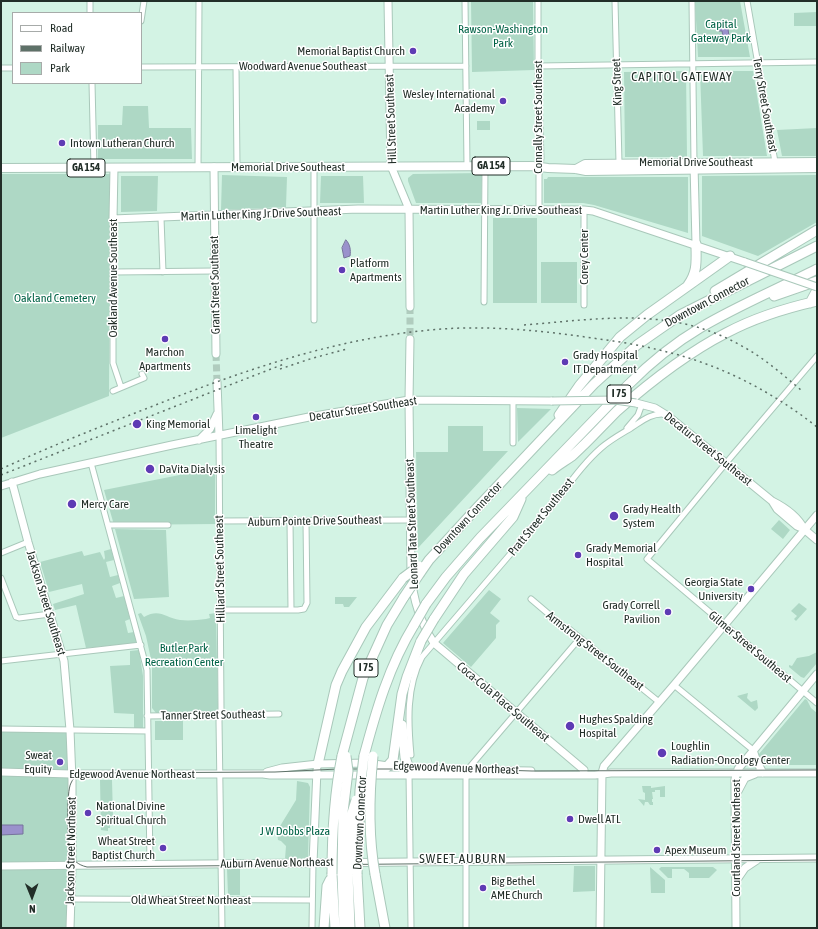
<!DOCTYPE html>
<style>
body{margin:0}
#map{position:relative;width:818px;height:929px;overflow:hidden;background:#d3f3e4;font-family:"Asap Condensed",sans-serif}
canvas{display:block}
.frame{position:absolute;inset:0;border:2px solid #222e28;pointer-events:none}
.legend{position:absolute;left:12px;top:12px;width:130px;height:72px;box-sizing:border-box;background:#fff;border:1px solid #a7aba9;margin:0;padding:5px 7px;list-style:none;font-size:12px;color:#222e28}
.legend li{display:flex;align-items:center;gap:8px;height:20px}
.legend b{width:20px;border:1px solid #a7aba9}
.north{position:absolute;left:12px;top:877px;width:40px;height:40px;-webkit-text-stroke:3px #fff;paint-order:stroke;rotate:179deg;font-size:11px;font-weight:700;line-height:16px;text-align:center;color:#222e28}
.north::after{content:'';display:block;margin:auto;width:14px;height:18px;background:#222e28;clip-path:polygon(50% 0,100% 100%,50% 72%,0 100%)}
</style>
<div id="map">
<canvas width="818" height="929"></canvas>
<div class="frame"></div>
<ul class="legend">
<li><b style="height:5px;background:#fff"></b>Road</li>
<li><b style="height:5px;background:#5e7168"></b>Railway</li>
<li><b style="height:11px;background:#aed8c5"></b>Park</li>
</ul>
<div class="north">N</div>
</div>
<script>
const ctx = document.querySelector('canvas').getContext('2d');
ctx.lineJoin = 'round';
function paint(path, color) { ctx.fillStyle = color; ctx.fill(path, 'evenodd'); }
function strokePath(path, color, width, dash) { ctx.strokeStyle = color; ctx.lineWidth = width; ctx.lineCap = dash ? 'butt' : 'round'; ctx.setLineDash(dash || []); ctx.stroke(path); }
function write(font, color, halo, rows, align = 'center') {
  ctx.font = font + ' "Asap Condensed",sans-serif'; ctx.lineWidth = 3; ctx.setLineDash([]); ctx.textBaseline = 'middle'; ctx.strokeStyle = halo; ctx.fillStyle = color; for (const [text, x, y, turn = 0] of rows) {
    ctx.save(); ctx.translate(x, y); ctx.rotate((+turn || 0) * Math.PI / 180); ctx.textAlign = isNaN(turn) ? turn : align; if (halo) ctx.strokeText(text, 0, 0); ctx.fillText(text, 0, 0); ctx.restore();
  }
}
const green = new Path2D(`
 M471,1H533L534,70L472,72Z
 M695,1H740L750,57H698Z
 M817,12V26H794V13Z
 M686,71L687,157H625L624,72Z
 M700,71H753L767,156H703Z
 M123,106H148L149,128H191L192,159H98V125H122Z
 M477,121H490V130H477Z
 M817,128V156H782L777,130Z
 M482,173L481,203H416L408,181V178L413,174Z
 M1,174H110L109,396L1,438Z
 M222,175L287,177L286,207L221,210Z
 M817,175V222L758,256L702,236V176Z
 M121,176H158L157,211L121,212Z
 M321,176H363L364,203H320Z
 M548,177H688V233L594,205L583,203H544V179H547Z
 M493,218H537V303H493Z
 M541,262H577V303H541Z
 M517,408L551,409L518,442Z
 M448,426H483V451H508L418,548L416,452H448Z
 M215,468V524L114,525L104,490Z
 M779,520L790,530L783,539L771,529Z
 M115,529L166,530L169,597L134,599Z
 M111,549L114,560L106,562L110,577L118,575L120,583L112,586L116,598L124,596L130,619L125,621L128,633L134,632L137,642L135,643L86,648L76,605L55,610L53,604L84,594L82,584L49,592L40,562L82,551L84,556L100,552L104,560L105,558L104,551Z
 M489,590L501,599L490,613L500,621L496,625V638L471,667L443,643Z
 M335,597H357L349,607H344L343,604H335Z
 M799,603L807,609L796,621L794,619L797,616L791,611Z
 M141,613L144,617C160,608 165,618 180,620C189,621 198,620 206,619L210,618L209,614L216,613L218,712L156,713L152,708V664L146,636L138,614Z
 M139,650L143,676V728H134V714L114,713L110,666L130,665V651Z
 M817,652V663L804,678L801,677L789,667V665L792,666L797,658L809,656Z
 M748,693L747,698L751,702L757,700L758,708L755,711L737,696Z
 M805,699L807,700L811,708L817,713V765H763L759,758V754Z
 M155,721H183V740H155Z
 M1,729L70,730V928H1Z
 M100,780H112L113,818H110V828H108V831L101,830Z
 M297,781L308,783L310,787L308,858L285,859L286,846L281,841L278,840L277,831L296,800Z
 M642,786H651V788L665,786V797H660V790H655V792H652L653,799H652V802H653V805H650L648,802H645L644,806L638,799L645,800V793L643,792Z
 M574,866H595V891L573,892Z
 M650,867L665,880V893H651Z
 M661,867H713L717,870L709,878H689V873L684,869H672V878H668L659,869Z
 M227,869H240V895H228Z`);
const water = new Path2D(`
 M716,22H724V24H726V29H728L729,36L723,37L722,31H719V27H716Z
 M346,240C350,244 351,250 350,256L344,258L342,248Z
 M1,825H23V834L1,835Z`);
const secondaryTunnel = new Path2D(`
 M410,307V339
 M216,354L217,382`);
const street = new Path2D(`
 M90,1V13
 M465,1L467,166
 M538,1V66L541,158L539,175V209
 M615,1L619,163
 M692,1L694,163
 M747,1L775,162
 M141,21L144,1
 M538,66L817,62
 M141,67L466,66
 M236,67L237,167
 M1,68H13
 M92,83L94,168
 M314,167V320
 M198,168L199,1
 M161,218L163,272
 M113,219V363L121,387
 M114,272L215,271
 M484,302L485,166
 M584,305V210
 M817,356L726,463L647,559L817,703
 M113,391L144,378L142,374
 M627,428L638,415L642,404
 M219,436L221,709L219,721L222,928
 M513,443V401
 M91,463L147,670L150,864
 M220,521L410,520
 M290,521L291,610H298L304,609L307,603L306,521
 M108,525H168
 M1,553L28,542
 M1,578L16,617L19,618L50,614
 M531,599L564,627L569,629L659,702
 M220,610H291
 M1,661L141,645
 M674,685L753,750
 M147,716L279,714
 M1,729L148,731
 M411,755C408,723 406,687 422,657L561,495C573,478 585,462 601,448C610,440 621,434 631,428C642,421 651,413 664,414
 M409,773L411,928
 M70,899L312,900
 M312,928L313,863
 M466,928V779L468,769L580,638`);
const secondary = new Path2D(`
 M388,1L391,166L409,209L410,307
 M694,165L696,244
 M214,167L216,354
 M114,168L113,219L358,209L584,210L593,211L745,262
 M410,339L409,400L411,574C413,600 420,622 434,643L584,770
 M217,382L219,436
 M636,403L655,408L668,416L772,501L777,509L797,526L804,529L817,540
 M199,440L210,429L217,414
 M12,482L28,542L64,661L70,730L72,780V865L70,928
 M1,486L40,474L172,445L309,417L409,400L552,401
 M772,501C784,507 798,517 804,529
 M753,750L757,762L763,773
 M1,772L71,774H263L270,775H595L611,773H817
 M267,772L282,768L318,764L367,763L409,769L531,771
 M736,795L745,778L755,774
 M313,863L317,770
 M1,866L817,858
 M736,881L745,868L757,860
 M600,928L602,773L604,766L674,685L817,515
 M736,928L735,792V779L738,769L817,674`);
const primary = new Path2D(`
 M1,168L533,166L548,168L576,169L586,171L817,168
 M576,169L585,164L817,162`);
const highway = new Path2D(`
 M688,285C698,271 696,261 696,244
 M715,291L817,230
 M774,296L817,281
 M810,303L817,290
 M559,415L579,386L620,337L647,315L730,256
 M552,470C558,465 565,461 572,456C588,442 602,426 617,411C650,382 687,353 726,333C754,318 786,308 817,301
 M420,573L429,560L474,511L542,439L594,384L637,345L680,315L817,246
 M426,604L446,577L480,538L628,385C649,364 673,344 700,328C737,306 778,289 817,269
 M434,619L464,574L513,517L521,499
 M402,725L405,757L409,769
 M342,756L363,678L387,625L404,597
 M364,756C376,711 389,666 414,625
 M318,764L336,685L342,671L366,627L403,578
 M369,775L385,769L393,760L402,694L407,677L421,641
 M332,874L335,928
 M342,874L344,928
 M348,874L350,928
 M357,874L360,928
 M375,874L385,928
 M324,928L327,886L330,880`);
const tram = new Path2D(`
 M817,770L532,771L468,769H338L275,772L89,773C81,773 74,776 71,783C66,792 68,839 69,851C72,860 78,865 87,867L817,860`);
const rail = new Path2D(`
 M524,325C600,319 670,306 740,345C763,357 782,374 801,390
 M280,369L313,358L347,349
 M1,469C51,446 102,426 153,406C252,367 354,332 461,328C508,327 553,332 599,339C622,342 645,346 667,352C721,365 773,392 817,427
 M1,475L209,393L284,364`);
const secondaryBridge = new Path2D(`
 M745,262L817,287
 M552,401L615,400L636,403`);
const highwayBridge = new Path2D(`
 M403,578L419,566
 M404,597L420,573
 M414,625L426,604
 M421,641L434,619
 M373,756C369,795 368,835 375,874
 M332,874C332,834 334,795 342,756
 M342,874L343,812L348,771L346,756
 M348,874L352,813L356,800
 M357,874L360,790L364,756`);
const markers = [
 [413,51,4,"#5e3bb4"],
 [503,101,4,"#5e3bb4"],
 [62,143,4,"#5e3bb4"],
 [342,270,4,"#5e3bb4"],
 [165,339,4,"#5e3bb4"],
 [565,362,4,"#5e3bb4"],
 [256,417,4,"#5e3bb4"],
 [137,424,5,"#5e3bb4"],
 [150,469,5,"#5e3bb4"],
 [72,504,5,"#5e3bb4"],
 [614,516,5,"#5e3bb4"],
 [578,555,4,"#5e3bb4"],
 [751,589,4,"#5e3bb4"],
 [668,612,4,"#5e3bb4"],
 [570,726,5,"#5e3bb4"],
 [662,753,5,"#5e3bb4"],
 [60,762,4,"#5e3bb4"],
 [88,813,4,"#5e3bb4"],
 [570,819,4,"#5e3bb4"],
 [163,848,4,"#5e3bb4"],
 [657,850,4,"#5e3bb4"],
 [483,888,4,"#5e3bb4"]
];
const shields = [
 [491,166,38],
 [86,168,38],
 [619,394,24],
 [366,668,24]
];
const shieldNames = [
 ["GA 154",491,166],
 ["GA 154",86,168],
 ["I 75",619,394],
 ["I 75",366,668]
];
const parkNames = [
 ["Capital",721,24],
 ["Gateway Park",721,38],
 ["Rawson-Washington",503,29],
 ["Park",503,43],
 ["Oakland Cemetery",55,298],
 ["Butler Park",184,648],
 ["Recreation Center",184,662],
 ["J W Dobbs Plaza",295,831]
];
const poiNames = [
 ["Memorial Baptist Church",405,51,"right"],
 ["Wesley International",495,94,"right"],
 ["Academy",495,108,"right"],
 ["Intown Lutheran Church",70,143],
 ["Platform",350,263],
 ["Apartments",350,277],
 ["Marchon",165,352,"center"],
 ["Apartments",165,366,"center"],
 ["Grady Hospital",573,355],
 ["IT Department",573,369],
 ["King Memorial",146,424],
 ["Limelight",256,430,"center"],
 ["Theatre",256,444,"center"],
 ["DaVita Dialysis",159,469],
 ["Mercy Care",81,504],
 ["Grady Health",623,509],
 ["System",623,523],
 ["Grady Memorial",586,548],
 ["Hospital",586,562],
 ["Georgia State",743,582,"right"],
 ["University",743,596,"right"],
 ["Grady Correll",660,605,"right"],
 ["Pavilion",660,619,"right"],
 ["Hughes Spalding",579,719],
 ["Hospital",579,733],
 ["Loughlin",671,746],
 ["Radiation-Oncology Center",671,760],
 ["Sweat",52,755,"right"],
 ["Equity",52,769,"right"],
 ["National Divine",96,806],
 ["Spiritual Church",96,820],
 ["Dwell ATL",578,819],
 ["Wheat Street",155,841,"right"],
 ["Baptist Church",155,855,"right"],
 ["Apex Museum",665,850],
 ["Big Bethel",491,881],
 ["AME Church",491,895]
];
const streetNames = [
 ["Woodward Avenue Southeast",303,66],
 ["King Street",617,82,-92],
 ["Terry Street Southeast",765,105,80],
 ["Connally Street Southeast",538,117,-90],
 ["Hill Street Southeast",391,119,-92],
 ["Memorial Drive Southeast",696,162],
 ["Memorial Drive Southeast",288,167],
 ["Martin Luther King Jr. Drive Southeast",501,210],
 ["Martin Luther King Jr Drive Southeast",261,214,-2],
 ["Corey Center",584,257,-90],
 ["Oakland Avenue Southeast",113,278,-90],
 ["Grant Street Southeast",215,285,-91],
 ["Downtown Connector",707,302,-28],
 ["Decatur Street Southeast",363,409,-9],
 ["Decatur Street Southeast",708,449,39],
 ["Pratt Street Southeast",541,517,-51],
 ["Downtown Connector",468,518,-47],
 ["Auburn Pointe Drive Southeast",315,521,-1],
 ["Leonard Tate Street Southeast",412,524,-92],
 ["Hilliard Street Southeast",220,569,-91],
 ["Jackson Street Southeast",46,603,73],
 ["Gilmer Street Southeast",750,647,40],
 ["Armstrong Street Southeast",595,651,38],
 ["Coca-Cola Place Southeast",503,702,40],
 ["Tanner Street Southeast",213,715,-1],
 ["Edgewood Avenue Northeast",456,768,2],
 ["Edgewood Avenue Northeast",132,774],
 ["Downtown Connector",360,823,-87],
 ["Courtland Street Northeast",736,838,-90],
 ["Jackson Street Northeast",71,851,-89],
 ["Auburn Avenue Northeast",277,863,-1],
 ["Old Wheat Street Northeast",191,900]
];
const neighbourhoodNames = [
 ["CAPITOL GATEWAY",682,77],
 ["SWEET AUBURN",463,859]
];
paint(green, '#aed8c5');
paint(water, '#9a91cc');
strokePath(water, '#76739b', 1);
strokePath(secondaryTunnel, '#b0ccbe', 7, [7, 3.5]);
strokePath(street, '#a9c8ba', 7);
strokePath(secondary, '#a9c8ba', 9);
strokePath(primary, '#a9c8ba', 10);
strokePath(highway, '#a9c8ba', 11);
strokePath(street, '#fff', 5);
strokePath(secondary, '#fff', 7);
strokePath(primary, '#fff', 8);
strokePath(highway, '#fff', 9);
strokePath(tram, '#5e7168', 1);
strokePath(rail, '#5e7168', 1.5, [2, 4]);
strokePath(secondaryBridge, '#a9c8ba', 9, []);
strokePath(highwayBridge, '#a9c8ba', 11, []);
strokePath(secondaryBridge, '#fff', 7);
strokePath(highwayBridge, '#fff', 9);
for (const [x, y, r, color] of markers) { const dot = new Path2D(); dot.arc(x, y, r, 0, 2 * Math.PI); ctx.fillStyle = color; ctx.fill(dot); strokePath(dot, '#fff', 1.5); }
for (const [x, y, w] of shields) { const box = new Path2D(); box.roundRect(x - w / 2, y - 9, w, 18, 3); ctx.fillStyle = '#fff'; ctx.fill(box); strokePath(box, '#222e28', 1); }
write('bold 11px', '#222e28', null, shieldNames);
write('12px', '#006346', '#fff', parkNames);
write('12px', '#222e28', '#fff', poiNames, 'left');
write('12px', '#222e28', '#fff', streetNames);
ctx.letterSpacing = '1px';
write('13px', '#222e28', '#fff', neighbourhoodNames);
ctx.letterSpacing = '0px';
</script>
